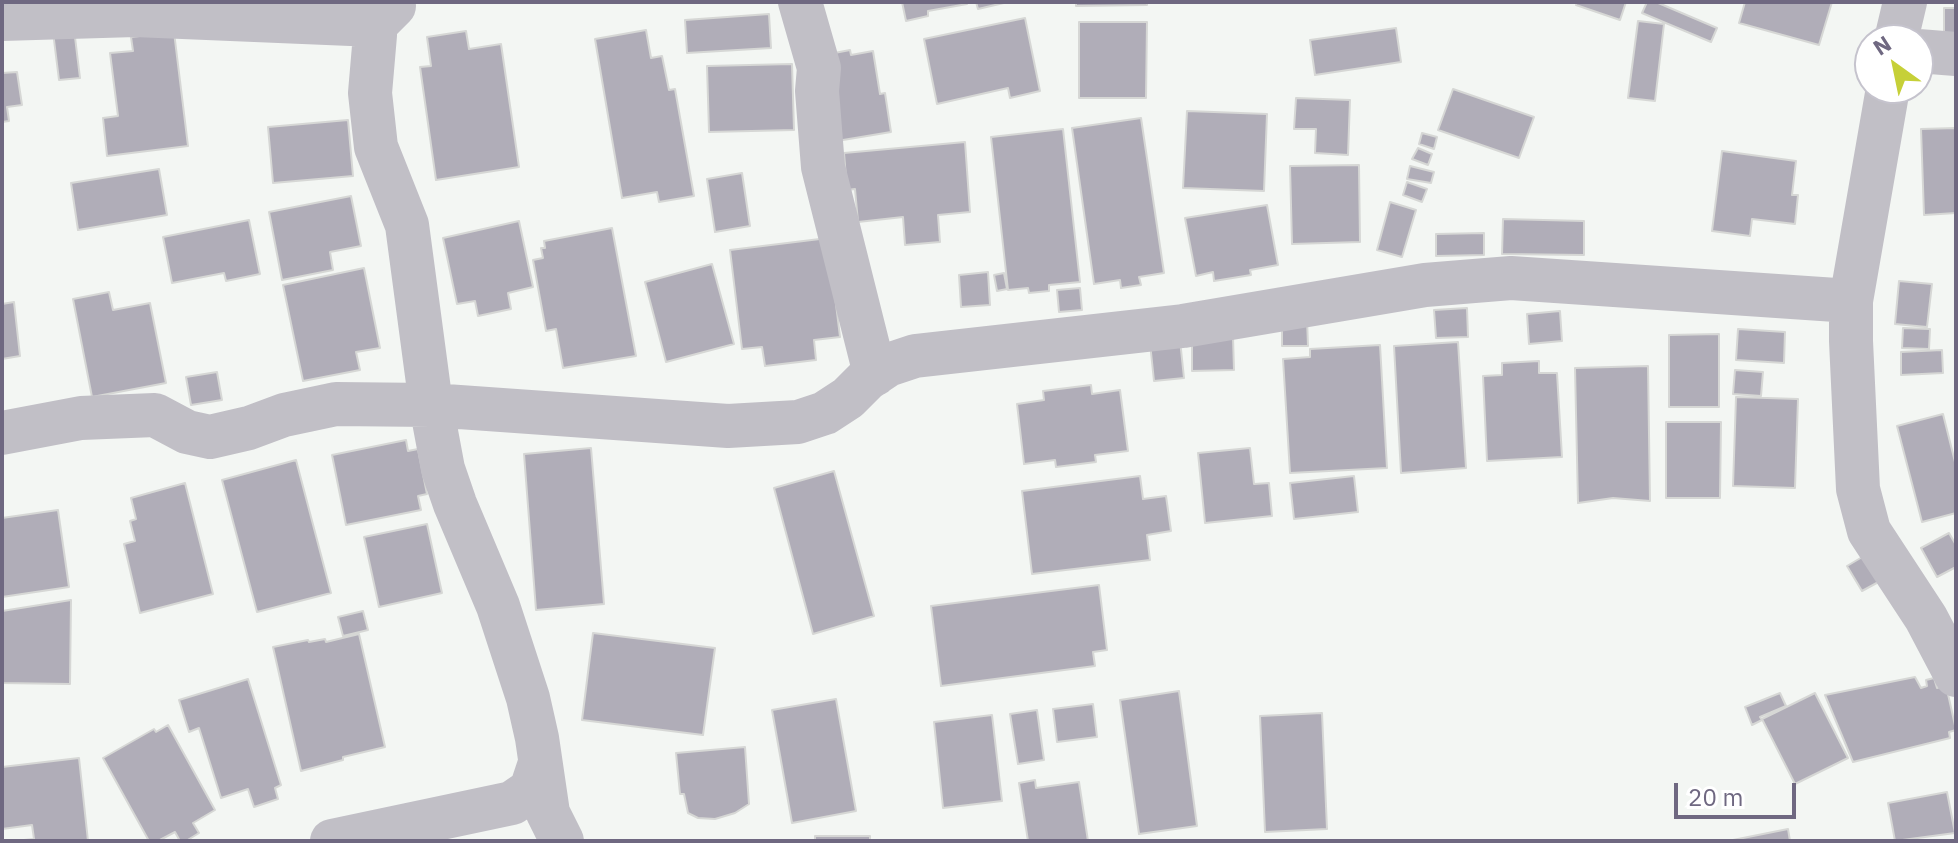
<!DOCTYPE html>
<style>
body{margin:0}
#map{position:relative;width:1958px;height:843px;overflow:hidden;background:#f3f6f3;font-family:"IBM Plex Sans",sans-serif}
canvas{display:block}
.frame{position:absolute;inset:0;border:4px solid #6f6881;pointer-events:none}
.north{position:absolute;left:1854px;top:24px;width:80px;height:80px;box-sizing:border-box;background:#fff;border:2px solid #c5c3cd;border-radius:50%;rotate:327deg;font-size:22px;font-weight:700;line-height:32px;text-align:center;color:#6f6881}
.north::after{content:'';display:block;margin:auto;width:28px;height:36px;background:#c6d038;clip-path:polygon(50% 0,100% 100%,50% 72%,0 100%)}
.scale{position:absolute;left:1674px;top:783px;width:122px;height:36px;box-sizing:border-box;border:4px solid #6f6881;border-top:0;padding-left:10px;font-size:24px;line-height:28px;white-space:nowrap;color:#6f6881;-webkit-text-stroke:6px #fff;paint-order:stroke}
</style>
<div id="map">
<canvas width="1958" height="843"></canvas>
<div class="frame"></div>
<div class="north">N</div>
<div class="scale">20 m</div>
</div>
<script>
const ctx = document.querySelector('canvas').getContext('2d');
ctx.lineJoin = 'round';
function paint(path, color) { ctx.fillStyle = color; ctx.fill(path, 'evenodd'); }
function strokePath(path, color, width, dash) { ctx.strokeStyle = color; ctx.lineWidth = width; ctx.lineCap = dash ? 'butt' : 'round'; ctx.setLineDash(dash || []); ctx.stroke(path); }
const building = new Path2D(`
 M902,2H967V4L928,11V16L906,21Z
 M976,2H1008L978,9Z
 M1076,2H1147V5L1076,6Z
 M1577,2H1626L1620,20L1576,5Z
 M1647,2H1656L1717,28L1711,42L1642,13Z
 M1745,2H1832L1819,45L1739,23Z
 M1944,8H1956V33H1944Z
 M769,14L771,48L687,53L685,20Z
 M1025,18L1040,91L1010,98L1008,88L937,104L924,39Z
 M1638,21L1664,24L1655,101L1628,98Z
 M1079,22H1147L1146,98H1079Z
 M1396,28L1401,62L1315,75L1310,40Z
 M74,29L80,78L59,80L53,32Z
 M646,30L651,58L662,56L669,90L675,89L694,196L659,202L657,192L622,198L595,39Z
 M466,31L469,49L501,44L519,167L436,180L420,67L431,66L427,37Z
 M174,32L188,146L107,156L103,118L118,116L110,53L133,51L131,37Z
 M850,50L851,55L873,51L880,94L885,93L891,132L837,141L824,55Z
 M792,64L794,130L709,132L707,66Z
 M17,72L22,105L7,107L9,121L2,122V73Z
 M1453,89L1534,117L1519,158L1438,130Z
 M1296,98L1350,100L1348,155L1315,153L1316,129H1294Z
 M1187,111L1267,114L1264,191L1183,188Z
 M1141,118L1164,273L1139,277L1141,285L1121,288L1120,280L1094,284L1072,128Z
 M348,120L353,176L273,183L268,127Z
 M1956,128V213L1924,215L1921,129Z
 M1063,129L1080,282L1049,285V291L1029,293L1028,288L1008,290L991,137Z
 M1422,133L1437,137L1434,149L1419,144Z
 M965,142L970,212L938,215L940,242L905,245L903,217L858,222L855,189L847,190L844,153Z
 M1418,148L1432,154L1428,165L1412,159Z
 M1722,151L1796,161L1792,195H1798L1795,224L1752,219L1750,236L1712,231Z
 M1359,165L1360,242L1292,244L1290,166Z
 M1410,166L1434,172L1431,183L1407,179Z
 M159,169L167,215L78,230L71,183Z
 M742,173L750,226L715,232L707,179Z
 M1407,182L1427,189L1422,202L1403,195Z
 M351,196L361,246L330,252L333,270L282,280L269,212Z
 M1390,202L1416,210L1402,257L1377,250Z
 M1267,205L1278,265L1250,270L1251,275L1214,281L1213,272L1196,276L1185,218Z
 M1503,219L1584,221V255L1502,254Z
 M249,220L260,274L226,281L224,273L172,283L163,237Z
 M519,221L533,287L508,293L511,309L478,316L475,301L457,304L443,238Z
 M612,228L636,356L563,368L556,329L546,331L533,260L543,258L541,248H545L544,241Z
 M1484,233V255L1436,256V234Z
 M828,238L840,337L814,340L816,360L765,366L762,347L742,349L730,250Z
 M712,264L734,344L666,362L645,282Z
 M364,268L380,348L356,352L360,370L303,381L283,285Z
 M988,272L990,305L961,307L959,275Z
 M1004,273L1007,289L997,291L994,275Z
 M1899,281L1932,284L1927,327L1895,324Z
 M1080,288L1082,310L1059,312L1057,290Z
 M109,292L113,310L150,303L166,383L92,397L73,299Z
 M14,302L20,356L2,359V304Z
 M1467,308L1468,337L1436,338L1434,310Z
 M1560,311L1562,341L1529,344L1527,314Z
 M1307,319L1308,346H1282V320Z
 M1903,328L1930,329L1929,349L1902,348Z
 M1738,329L1785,332L1784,363L1736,360Z
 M1719,334V407H1669V335Z
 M1233,337L1234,370L1192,371V338Z
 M1180,340L1184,378L1154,381L1150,343Z
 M1458,342L1466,468L1401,473L1394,346Z
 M1380,345L1387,468L1290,473L1283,359L1310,357V349Z
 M1942,350L1943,373L1901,375V352Z
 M1539,361V373H1557L1562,457L1487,461L1483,376L1502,375V363Z
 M1648,366L1650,501L1613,498L1578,503L1575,368Z
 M1735,370L1763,372L1761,396L1733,394Z
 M217,372L222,400L191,405L186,377Z
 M1091,385L1092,394L1120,390L1128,451L1095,455L1096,462L1056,467L1055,460L1024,464L1017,404L1044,400L1043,391Z
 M1736,397L1798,399L1795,488L1733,486Z
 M1943,414L1956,466V513L1922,522L1897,426Z
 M1666,422H1721L1720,498H1666Z
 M406,440L408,451L418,449L427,494L418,496L421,510L346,525L332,455Z
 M591,448L604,604L536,610L524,454Z
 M1250,448L1254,484L1269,483L1272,516L1205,523L1198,453Z
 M296,460L331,593L257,612L222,480Z
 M834,471L874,616L813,634L774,488Z
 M1140,476L1143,499L1166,496L1171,531L1147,535L1150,560L1032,574L1022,491Z
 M1354,476L1358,512L1294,519L1290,483Z
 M185,483L213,594L140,613L124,544L135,541L130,521L136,519L131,498Z
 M58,510L69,587L2,597V518Z
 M427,524L442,593L379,607L364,537Z
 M1949,533L1956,545V567L1937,577L1921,548Z
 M1869,553L1884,579L1862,591L1847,566Z
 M1099,585L1107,650L1093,652L1095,666L941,686L931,606Z
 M71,600L70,684L2,683V611Z
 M363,611L368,630L343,636L338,617Z
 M593,633L715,648L703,735L582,720Z
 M359,634L385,747L343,757V760L301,771L273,647L308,640L309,642L325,639L326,642Z
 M1915,677L1921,688L1927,686L1926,680L1934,678L1937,688L1946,685L1956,730L1949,732L1950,738L1853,762L1825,695Z
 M248,679L281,785L275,788L278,799L254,807L248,789L221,798L199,728L189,732L179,700Z
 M1179,691L1197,826L1139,834L1120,700Z
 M1780,693L1786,706L1760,717L1762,720L1752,725L1745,707Z
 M1815,693L1848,758L1795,784L1762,719Z
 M836,699L856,811L792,823L772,710Z
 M1093,704L1097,737L1057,742L1053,709Z
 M1037,710L1044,760L1018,764L1010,714Z
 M1322,713L1327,829L1265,832L1260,716Z
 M992,715L1002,801L943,808L934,722Z
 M168,725L215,810L193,823L199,833L186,841H180L175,832L158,841H149L103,758L154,729L156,732Z
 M745,747L749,804L735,813L715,819L698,818L688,813L684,794H680L676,753Z
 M79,758L88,841H14L34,839L32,825L2,829V767Z
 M1035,780L1036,788L1079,782L1088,841H1028L1019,783Z
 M1947,792L1955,833L1895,841L1888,803Z
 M1788,829L1790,841H1728Z
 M815,836H870V841H815Z`);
const minor = new Path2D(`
 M374,2L375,35L370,93L376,147L407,225L431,405L443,469L455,504L498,606L528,698L537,738L548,813L562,841
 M800,2L819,68L817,91L823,167L875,374
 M2,19L135,15L375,25L394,6
 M1896,40L1905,2
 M1918,51L1956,54
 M1888,88L1851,301V341L1858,489L1869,531L1926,618L1956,675
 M2,433L81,418L155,415L187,432L210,437L249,428L284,415L336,404L431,405L728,426L798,422L825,413L848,398L867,379L888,365L915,356L1183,326L1425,285L1511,278L1851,301
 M332,841L512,803L531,790L539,766`);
paint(building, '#b0adb8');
strokePath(building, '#d6d7d5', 2);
strokePath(minor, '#c1bfc6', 44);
</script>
